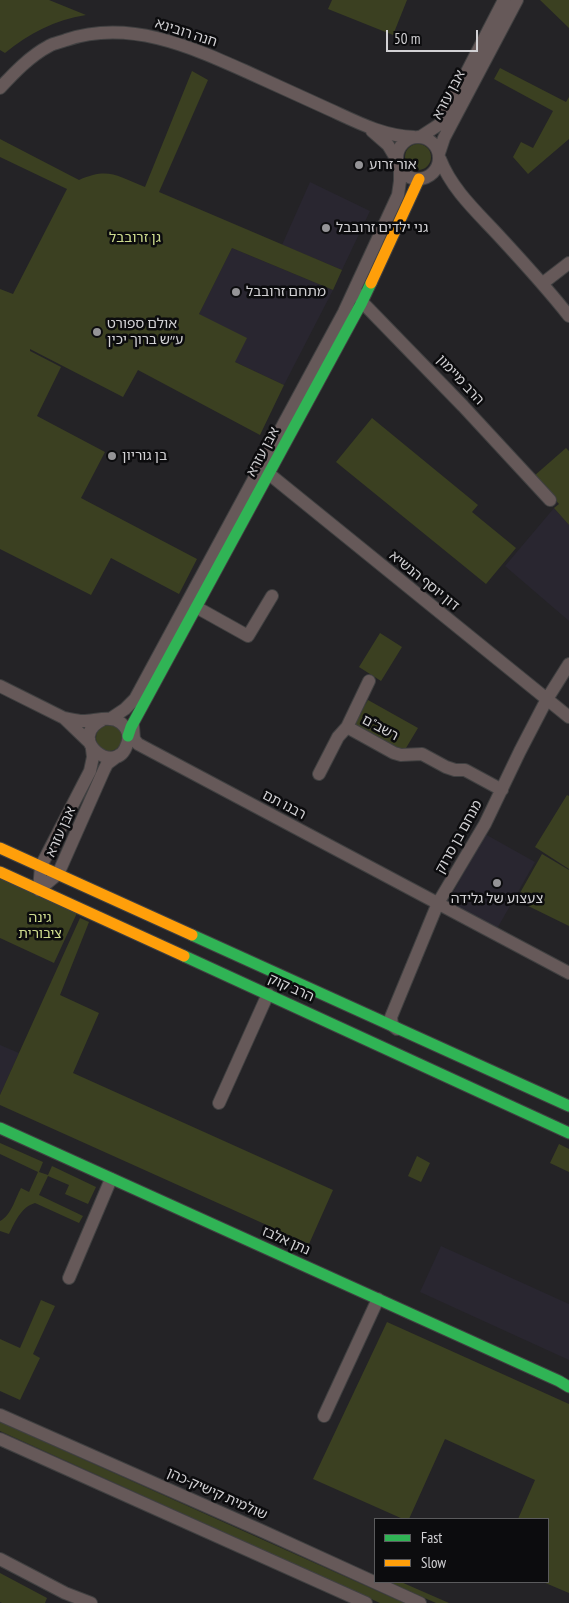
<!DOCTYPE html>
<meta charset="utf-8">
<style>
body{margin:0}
#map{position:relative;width:569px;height:1603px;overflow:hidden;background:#242326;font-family:"PT Sans Narrow",sans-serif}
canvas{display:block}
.legend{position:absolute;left:374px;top:1518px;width:175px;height:65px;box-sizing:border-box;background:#0c0c0e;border:1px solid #5b5b5d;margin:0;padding:6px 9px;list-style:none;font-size:15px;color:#d2d1d4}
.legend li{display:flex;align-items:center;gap:10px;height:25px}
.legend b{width:25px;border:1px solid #5b5b5d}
.scale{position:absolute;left:386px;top:30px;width:92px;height:22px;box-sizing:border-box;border:2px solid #d2d1d4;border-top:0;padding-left:6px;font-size:15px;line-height:18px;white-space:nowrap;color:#d2d1d4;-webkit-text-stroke:4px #0c0c0e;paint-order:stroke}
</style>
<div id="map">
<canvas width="569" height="1603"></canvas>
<ul class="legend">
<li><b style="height:6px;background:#30b455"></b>Fast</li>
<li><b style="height:6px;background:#ff9f0a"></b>Slow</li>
</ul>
<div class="scale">50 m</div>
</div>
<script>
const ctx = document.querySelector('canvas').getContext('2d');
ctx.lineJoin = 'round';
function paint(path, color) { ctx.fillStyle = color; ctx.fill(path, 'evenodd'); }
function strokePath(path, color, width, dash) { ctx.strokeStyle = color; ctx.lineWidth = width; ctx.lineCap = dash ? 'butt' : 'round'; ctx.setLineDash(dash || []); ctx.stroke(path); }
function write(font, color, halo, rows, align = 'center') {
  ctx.font = font + ' "PT Sans Narrow","Noto Sans Hebrew",sans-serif'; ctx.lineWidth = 5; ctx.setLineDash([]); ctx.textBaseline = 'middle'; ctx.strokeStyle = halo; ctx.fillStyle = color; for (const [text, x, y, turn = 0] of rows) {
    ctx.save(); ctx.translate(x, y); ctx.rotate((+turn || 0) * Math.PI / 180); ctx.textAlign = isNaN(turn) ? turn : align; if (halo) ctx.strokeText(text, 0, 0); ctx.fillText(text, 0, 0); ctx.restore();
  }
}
const built = new Path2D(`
 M310,182L370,211L342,270L282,245Z
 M232,248L333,290L284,385L235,362L199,314Z
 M554,508L569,525V621L505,566Z
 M485,834L535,862L494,934L445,907Z
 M0,1045L19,1053L0,1095Z
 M441,1246L569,1304V1360L420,1292Z`);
const green = new Path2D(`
 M0,0H49L86,15C54,20 30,33 5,53L0,50Z
 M332,0H407L393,35L328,9Z
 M540,0H569V28Z
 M500,68L566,102L569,97V139L528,174L513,157L521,142L533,148L553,111L494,79Z
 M192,71L208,80L159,192L342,270L333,290L232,248L199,314L247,338L235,362L284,385L260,435L138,370L123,397L30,349V351L61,367L37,416L105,452L81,498L197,559L179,594L111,558L91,595L0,549V289L13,294L67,189L0,157V139L79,180C109,167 116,176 145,187Z
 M405 157a13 13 0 1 1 26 0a13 13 0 1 1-26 0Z
 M372,418L478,505L472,512L516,548L486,584L336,462Z
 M566,448L569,451V525L554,508L559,504L534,476Z
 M380,633L402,647L381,681L359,667Z
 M368,700L418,728L406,748L398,753L352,727Z
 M96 738a13 13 0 1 1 26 0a13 13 0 1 1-26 0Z
 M567,795L569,796V869L535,847Z
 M542,854L569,870V926L516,900Z
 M0,878L77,913L54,963L0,938Z
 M80,918L89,922L60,995L99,1013L73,1073L333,1190L309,1244L0,1105V1095Z
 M0,1143L43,1162L39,1172L48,1175L52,1166L96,1187L88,1204L65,1194L69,1185L48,1176L39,1195L83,1216L79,1223L35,1203C21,1207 15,1222 9,1234L0,1231V1221C11,1216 15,1199 21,1188L29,1192L38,1172L0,1154Z
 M559,1144L569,1149V1172L550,1163Z
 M417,1156L430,1163L421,1182L408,1176Z
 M41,1300L55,1306L33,1354L40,1358L20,1400L0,1391V1339L20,1348Z
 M387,1322L569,1404V1593L543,1582H548V1519H518L535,1480L445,1439L409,1519H403L313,1479Z
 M0,1422L404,1603H380L0,1431Z
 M0,1573L47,1598L45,1603H2L0,1602Z
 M388,1582H401L449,1603H436Z`);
const street = new Path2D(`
 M0,88C14,73 30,56 49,46C54,43 61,42 66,40C128,19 189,46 245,71C271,83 298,95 324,107C353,120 381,136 414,137
 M372,131L388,145L397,160
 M397 158a21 21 0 1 1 42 0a21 21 0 1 1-42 0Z
 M420,137L440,124L504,0
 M439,153L444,138L517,0
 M440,159C452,190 478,213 500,237C524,263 547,288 569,316
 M543,283L569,263
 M360,295L362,302L463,406L550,500
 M263,469L569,717
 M196,607L248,636L272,596
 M0,686L64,718L90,743
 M64,718C70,719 77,721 83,721C95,721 111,715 121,723C127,728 130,736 127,744C117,779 63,738 104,719
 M110,719L125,709L135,699L344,312L398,195L400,181V168
 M133,726L134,739L138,744L569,973
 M347,727L394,753L401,755L422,754L446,767L455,770H465L502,790
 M319,774L338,737L347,727L369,681
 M39,890L58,874L104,770L107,764L119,755
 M39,890L41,866L90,771L93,757L92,749
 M397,1029L392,1025L391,1017L438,903L485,824L520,751L547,699L569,664
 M219,1103L268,994
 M69,1278L111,1179
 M0,1415L260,1530L420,1603
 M324,1416L378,1299
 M0,1439L366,1603
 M0,1559L65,1593L91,1603`);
const fast = new Path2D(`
 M128,736L131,727L362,302L371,283
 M192,935L569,1106
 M184,956L569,1133
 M0,1128L559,1381L569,1387`);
const slow = new Path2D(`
 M371,283L419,179
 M0,848L192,935
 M0,872L184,956`);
const markers = [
 [359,165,5,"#959497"],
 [326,228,5,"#959497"],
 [236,292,5,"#959497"],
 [97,332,5,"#959497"],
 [112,456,5,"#959497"],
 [497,883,5,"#959497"]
];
const streetNames = [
 ["חנה רובינא",186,33,18],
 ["אבן עזרא",449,95,-62],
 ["הרב מיימון",460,380,47],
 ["אבן עזרא",263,452,-62],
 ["דון יוסף הנשיא",424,581,39],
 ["רשב\"ם",380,728,28],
 ["רבנו תם",284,805,28],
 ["אבן עזרא",61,832,-66],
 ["מנחם בן סרוק",459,837,-61],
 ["הרב קוק",291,988,24],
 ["נתן אלבז",286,1241,24],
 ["שולמית קישיק-כהן",217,1494,24]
];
const poiNames = [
 ["אור זרוע",369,165],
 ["גני ילדים זרובבל",336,228],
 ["מתחם זרובבל",246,292],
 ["אולם ספורט",107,324],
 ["ע״ש ברוך יכין",107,340],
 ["בן גוריון",122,456],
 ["צעצוע של גלידה",497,899,"center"]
];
const parkNames = [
 ["גן זרובבל",135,238],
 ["גינה",40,918],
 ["ציבורית",40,934]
];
paint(built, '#292630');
paint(green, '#3b4021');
strokePath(street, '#404041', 14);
strokePath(fast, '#404041', 13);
strokePath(slow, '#404041', 13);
strokePath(street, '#665959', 12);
strokePath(fast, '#30b455', 11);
strokePath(slow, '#ff9f0a', 11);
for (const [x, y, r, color] of markers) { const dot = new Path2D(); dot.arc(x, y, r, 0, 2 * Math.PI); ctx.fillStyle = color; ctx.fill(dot); strokePath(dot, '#0c0c0e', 2); }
write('14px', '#d2d1d4', '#0c0c0e', streetNames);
write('14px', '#d2d1d4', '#0c0c0e', poiNames, 'left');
write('14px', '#cedc8e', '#0c0c0e', parkNames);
</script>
